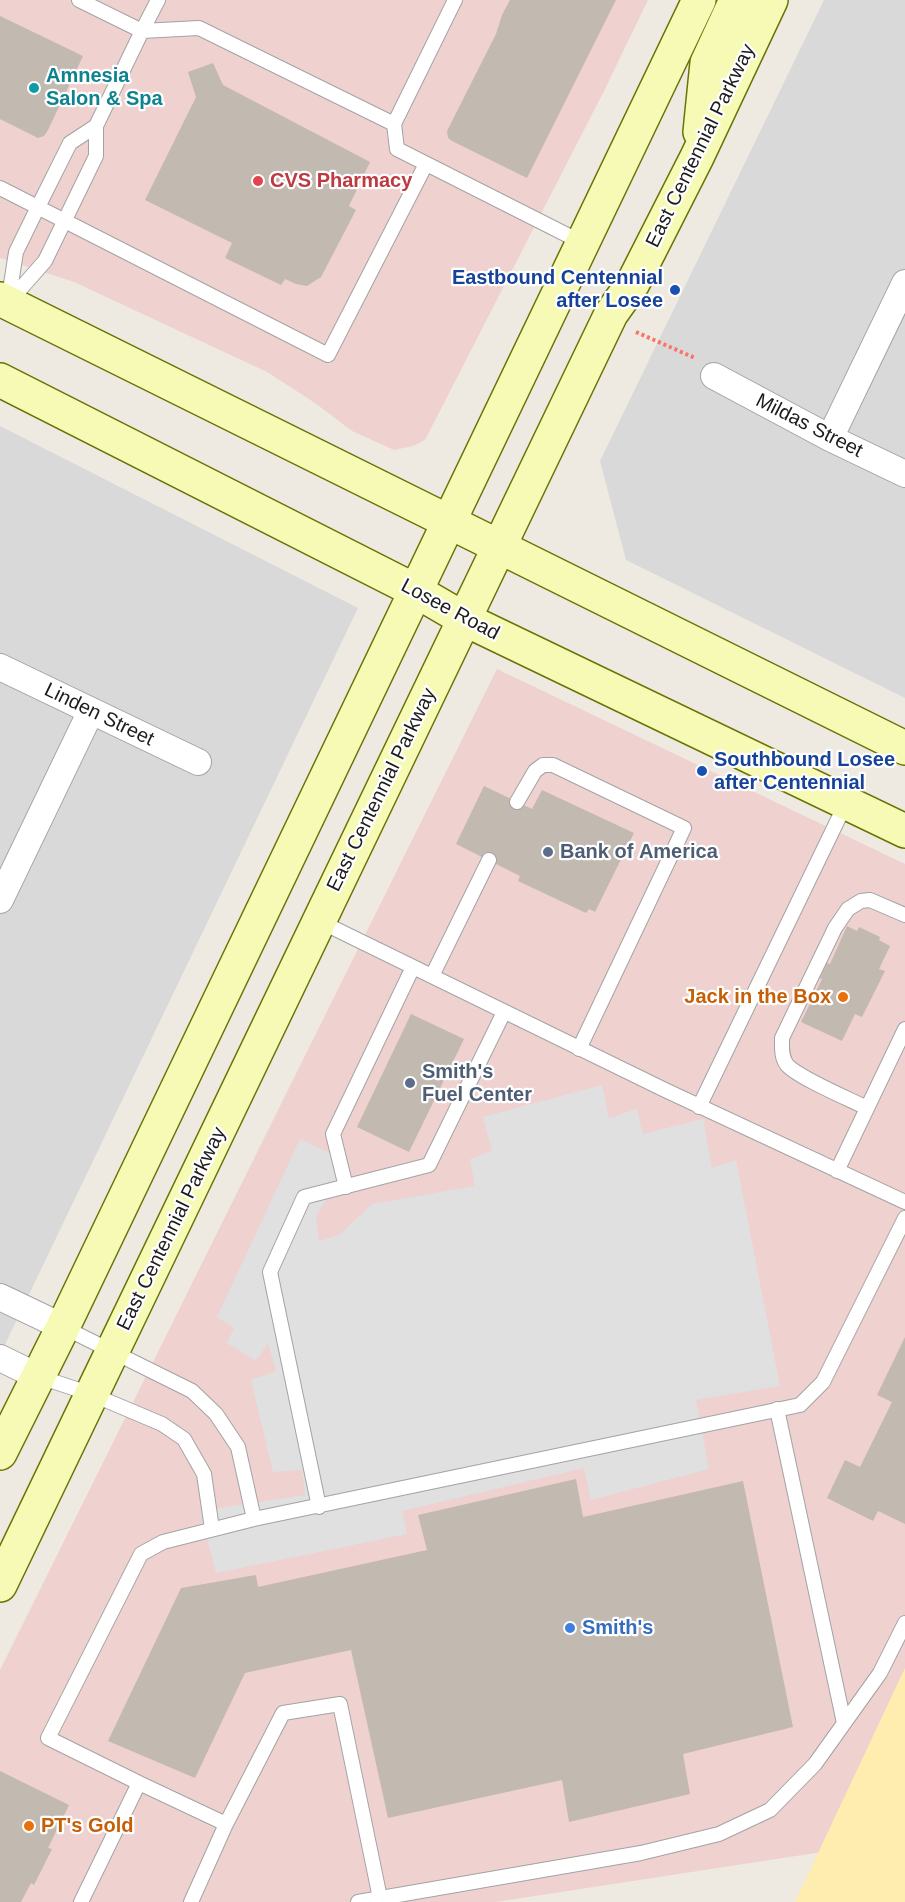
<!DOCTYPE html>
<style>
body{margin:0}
canvas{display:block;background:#eeeae2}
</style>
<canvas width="905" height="1902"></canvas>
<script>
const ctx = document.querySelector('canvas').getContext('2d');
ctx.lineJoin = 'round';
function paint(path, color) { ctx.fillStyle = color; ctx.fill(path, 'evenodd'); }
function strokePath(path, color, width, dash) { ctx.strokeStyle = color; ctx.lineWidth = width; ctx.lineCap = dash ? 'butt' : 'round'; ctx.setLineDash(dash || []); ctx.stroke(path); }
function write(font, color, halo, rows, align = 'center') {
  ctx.font = font + ' Helvetica,sans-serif'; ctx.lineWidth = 4.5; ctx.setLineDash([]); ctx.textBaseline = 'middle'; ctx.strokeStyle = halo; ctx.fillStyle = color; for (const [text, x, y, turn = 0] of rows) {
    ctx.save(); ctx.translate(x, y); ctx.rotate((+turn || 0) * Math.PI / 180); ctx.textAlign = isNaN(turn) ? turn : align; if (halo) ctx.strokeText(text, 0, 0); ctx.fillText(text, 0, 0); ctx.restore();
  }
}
const residential = new Path2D(`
 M824,0H905V698L626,560L600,461Z
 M0,426L358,608L0,1355Z`);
const commercial = new Path2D(`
 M0,0H648L604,91L425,440L413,446L394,450L352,431L315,403L267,372L74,282L0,258Z
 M497,669L905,864V1674L822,1852L496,1902H0V1670Z`);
const sand = new Path2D(`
 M905,1668V1902H795Z`);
const parking = new Path2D(`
 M602,1085L609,1118L637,1109L643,1134L703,1119L712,1168L736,1160L780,1386L696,1400L709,1469L591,1500L584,1468L402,1511L407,1534L216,1573L200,1511L305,1495L302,1470L273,1472L251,1380L276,1371L268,1343L256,1361L227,1343L234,1328L217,1317L300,1139L349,1162L316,1216L319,1241L339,1235L372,1204L475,1186L470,1159L492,1151L483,1117Z`);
const building = new Path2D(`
 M510,0H616L527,178L452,141L448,138L447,131L496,34L502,15Z
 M0,16L83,56L48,130L44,136L38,138L0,119Z
 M213,63L223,85L370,162L349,206L356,210L321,277L307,286L296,284L285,279L281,285L225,258L232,243L145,200L196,97L188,72Z
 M484,786L532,809L542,790L634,833L595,912L589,909L586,913L518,881L520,876L456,844Z
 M847,926L857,931L859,927L880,937L879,940L890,946L879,969L885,971L862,1017L855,1014L842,1041L801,1022L822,979L820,978L827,963L830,964Z
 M411,1014L464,1039L409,1152L357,1127Z
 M905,1337V1524L878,1511L873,1521L827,1498L845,1460L860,1467L892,1402L877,1395Z
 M576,1479L583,1517L743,1481L793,1727L683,1754L690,1794L569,1822L562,1780L388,1818L351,1650L245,1673L195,1778L108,1741L181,1588L256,1575L258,1587L427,1550L418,1515Z
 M0,1771L69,1805L48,1848L52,1849L34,1885L31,1883L21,1902H0Z`);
const path = new Path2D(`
 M636,332L695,358`);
const lane = new Path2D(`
 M142,31L199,28L394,124L397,149L583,243
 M142,31L158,0
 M394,124L455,0
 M0,188L328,355L426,164
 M8,303L45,261L96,156V126L142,31L79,0
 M8,303L16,252L38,207L70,143L96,126
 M517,802L535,771L543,765H553L684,828L579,1049
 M319,921L665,1090L905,1202
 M432,976L489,860
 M699,1107L846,803
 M867,1108C849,1099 799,1078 787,1065C781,1057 782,1047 782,1038L835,928L848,909L861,901L870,900L905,915
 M837,1171L905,1029
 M346,1187L333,1134L413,967
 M63,1327L192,1391L216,1414L238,1447L254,1519
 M37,1376L91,1394L162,1424L184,1439L204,1474L212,1529
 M777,1409L844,1723
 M319,1507L270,1272L304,1197L429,1165L504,1012
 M139,1783L226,1824
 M81,1902L139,1783L48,1738L141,1554L163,1542L254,1519L800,1405L823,1382L905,1218
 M191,1902L226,1824L283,1713L340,1704L380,1898
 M358,1902L641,1853L719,1834L770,1810L815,1764L880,1673L905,1623`);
const street = new Path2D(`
 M714,376L830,438L905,474
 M830,438L905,283
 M0,667L198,762
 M0,900L91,711
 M0,1297L63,1327
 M0,1358L37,1376`);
const secondary = new Path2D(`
 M700,132L707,63L736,0
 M0,299L905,748
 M0,380L416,591L464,619L905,831
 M0,1453L63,1327L699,0
 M0,1585L611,314L633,283L697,157L771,0`);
const markers = [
 [34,88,6,"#0f9aa8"],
 [258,181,6,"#e0444e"],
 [675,290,6,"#1a4fb4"],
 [702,771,6,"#1a4fb4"],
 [548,852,6,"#5c6f8a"],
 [843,997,6,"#e8710a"],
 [410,1083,6,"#5c6f8a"],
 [570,1628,6,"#3f7fe0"],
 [29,1826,6,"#e8710a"]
];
const cultureNames = [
 ["Amnesia",46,76],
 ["Salon & Spa",46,99]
];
const streetNames = [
 ["East Centennial Parkway",701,146,-64],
 ["Mildas Street",809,426,27],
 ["Losee Road",450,610,28],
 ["Linden Street",99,715,26],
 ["East Centennial Parkway",382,790,-64],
 ["East Centennial Parkway",172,1229,-64]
];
const healthNames = [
 ["CVS Pharmacy",270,181]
];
const transitNames = [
 ["Eastbound Centennial",663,278],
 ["after Losee",663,301],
 ["Southbound Losee",714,760,"left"],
 ["after Centennial",714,783,"left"]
];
const serviceNames = [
 ["Bank of America",560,852],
 ["Smith's",422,1072],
 ["Fuel Center",422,1095]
];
const foodNames = [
 ["Jack in the Box",831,997],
 ["PT's Gold",41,1826,"left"]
];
const shopNames = [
 ["Smith's",582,1628]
];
paint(residential, '#dad9d9');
paint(commercial, '#efd1d0');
paint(sand, '#ffedaf');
paint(parking, '#e0e0e0');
paint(building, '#c2b9b1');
strokePath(lane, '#a3a3a3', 16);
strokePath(street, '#a3a3a3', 28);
strokePath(secondary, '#697304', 36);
strokePath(path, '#fb7366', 4, [3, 3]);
strokePath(lane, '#fff', 14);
strokePath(street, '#fff', 26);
strokePath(secondary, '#f7fab4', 33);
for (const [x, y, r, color] of markers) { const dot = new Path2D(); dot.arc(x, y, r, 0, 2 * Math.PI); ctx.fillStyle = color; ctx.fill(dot); strokePath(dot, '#fff', 2); }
write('bold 20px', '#0d838f', '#fff', cultureNames, 'left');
write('20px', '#1c1c1c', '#fff', streetNames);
write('bold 20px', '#be3a42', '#fff', healthNames, 'left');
write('bold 20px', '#164399', '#fff', transitNames, 'right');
write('bold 20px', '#4e5e75', '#fff', serviceNames, 'left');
write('bold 20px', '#c56008', '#fff', foodNames, 'right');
write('bold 20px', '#366cbe', '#fff', shopNames, 'left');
</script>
